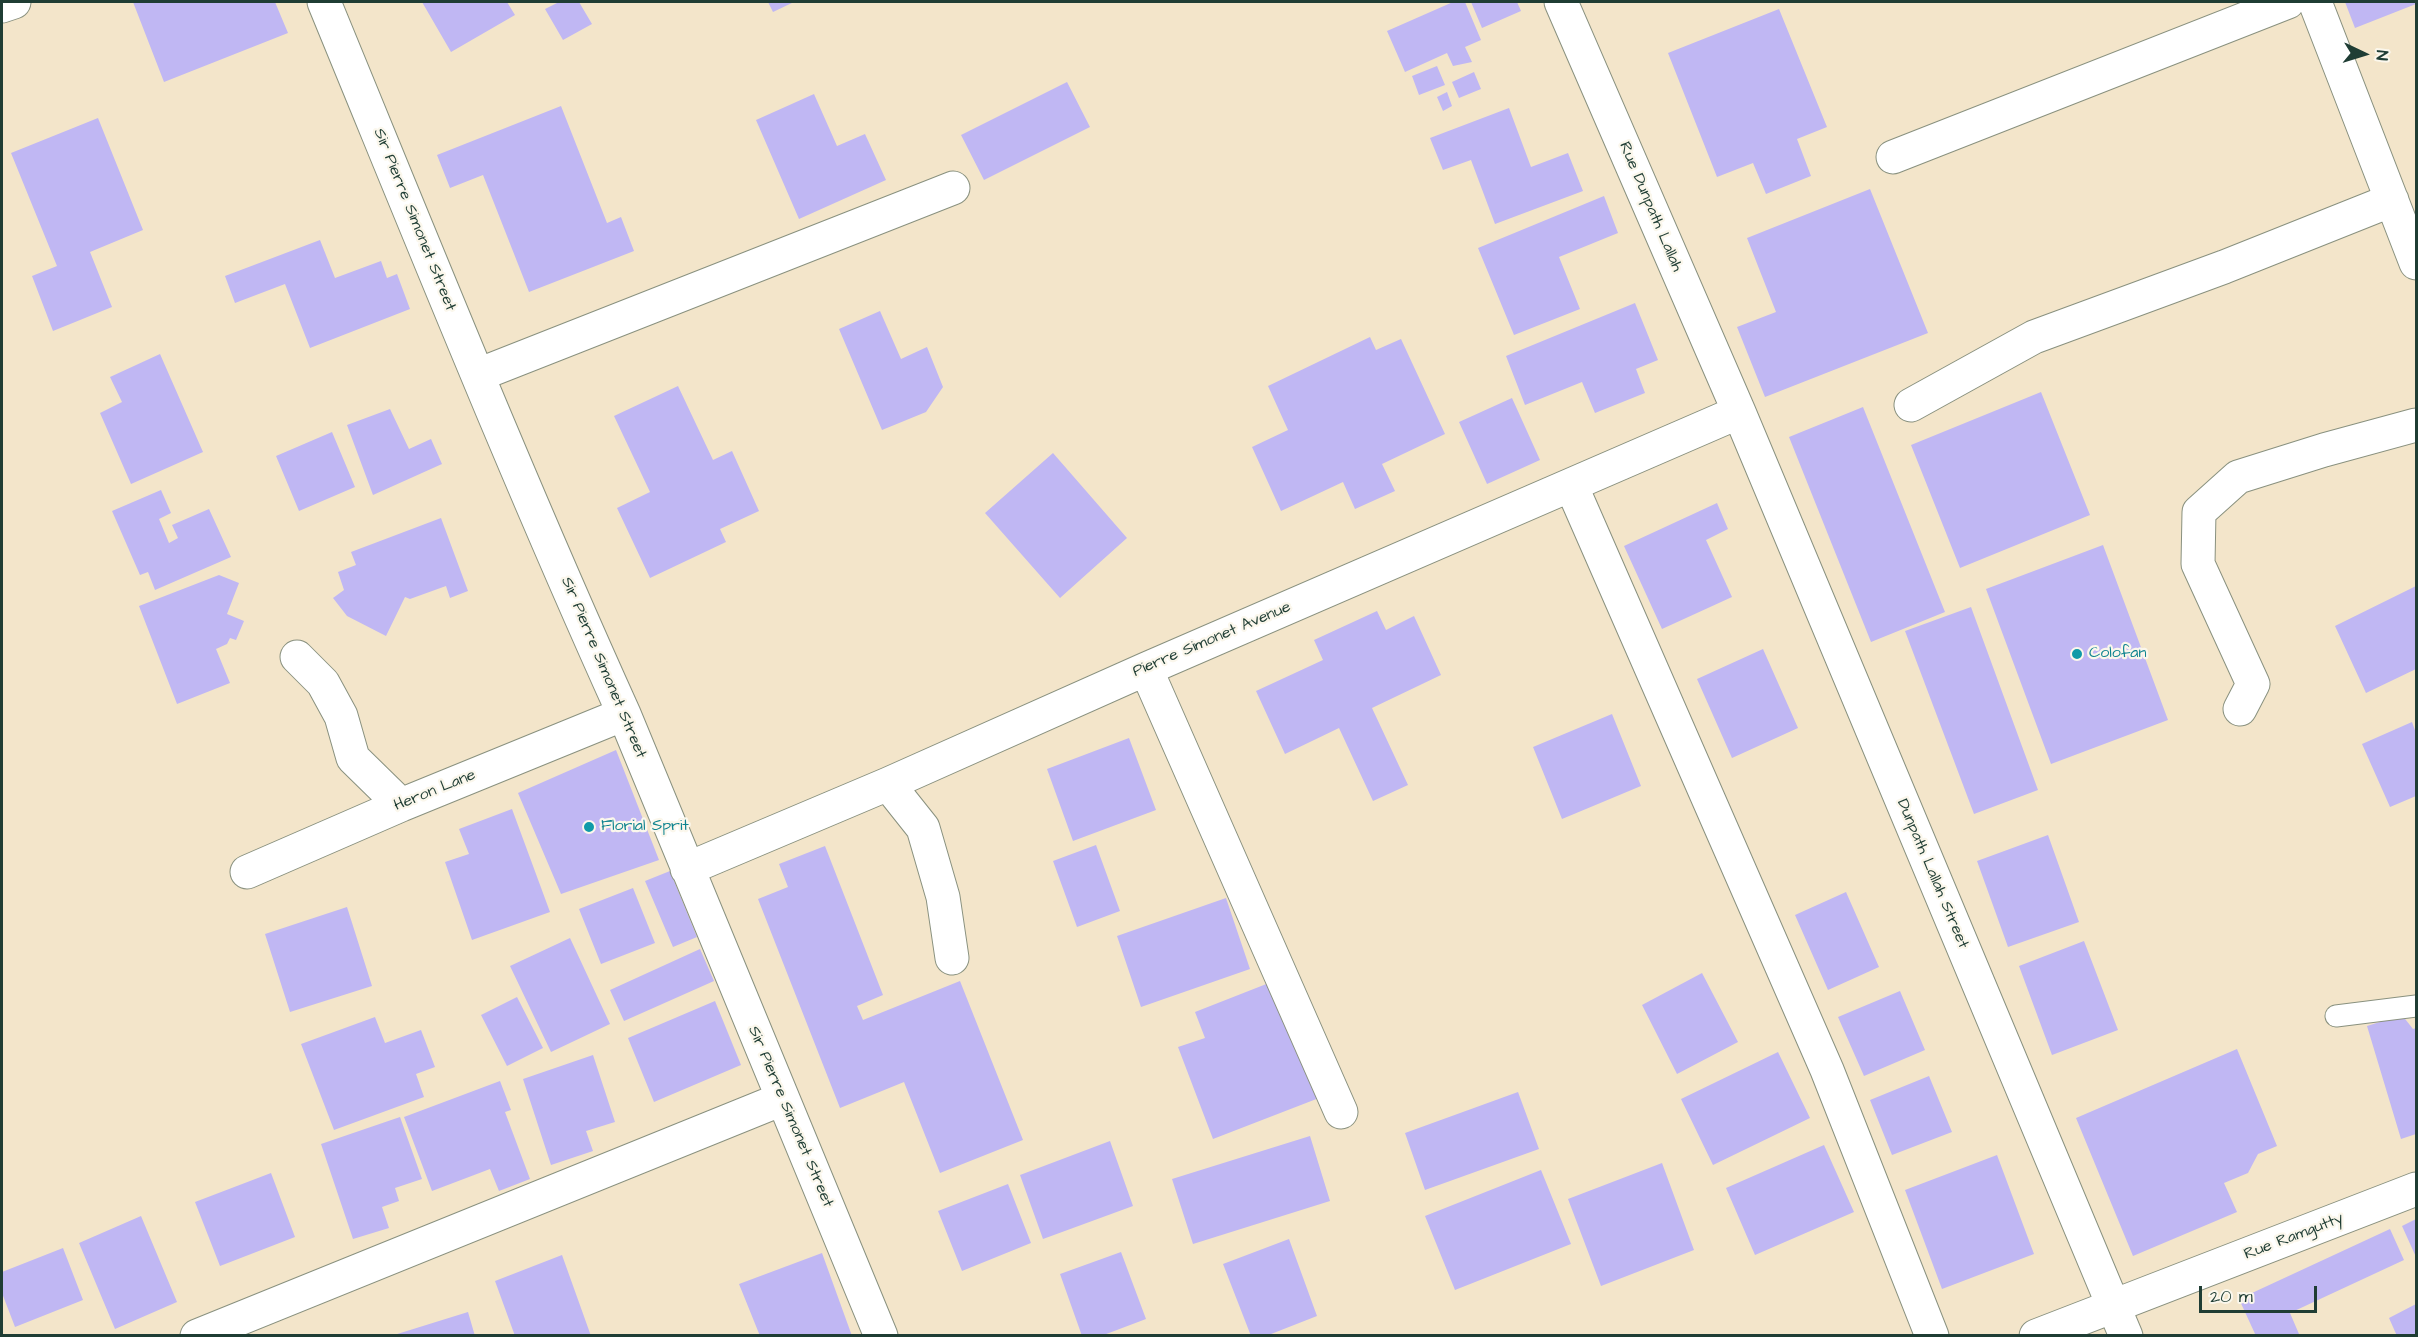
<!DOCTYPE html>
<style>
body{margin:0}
#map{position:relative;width:2418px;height:1337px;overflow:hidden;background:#f3e5ca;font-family:"Architects Daughter",sans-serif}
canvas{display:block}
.frame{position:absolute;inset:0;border:3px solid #1f3d34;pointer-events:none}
.north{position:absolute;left:2334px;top:24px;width:60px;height:60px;-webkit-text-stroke:4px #fbf7ec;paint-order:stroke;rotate:94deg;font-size:16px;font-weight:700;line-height:24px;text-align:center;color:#1f3d34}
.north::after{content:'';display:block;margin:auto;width:21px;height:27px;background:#1f3d34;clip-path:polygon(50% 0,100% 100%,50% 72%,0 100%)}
.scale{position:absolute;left:2199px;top:1286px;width:118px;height:27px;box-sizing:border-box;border:3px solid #1f3d34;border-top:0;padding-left:8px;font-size:18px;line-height:21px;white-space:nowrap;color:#1f3d34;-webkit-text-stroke:4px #fbf7ec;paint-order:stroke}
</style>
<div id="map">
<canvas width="2418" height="1337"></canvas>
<div class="frame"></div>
<div class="north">N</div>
<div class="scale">20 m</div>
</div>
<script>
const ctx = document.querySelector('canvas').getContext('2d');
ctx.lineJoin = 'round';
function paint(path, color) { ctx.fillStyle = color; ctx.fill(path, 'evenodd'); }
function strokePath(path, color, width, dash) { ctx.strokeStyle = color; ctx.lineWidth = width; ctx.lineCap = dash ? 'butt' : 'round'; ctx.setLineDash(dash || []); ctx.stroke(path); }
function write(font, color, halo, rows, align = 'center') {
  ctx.font = font + ' "Architects Daughter",sans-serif'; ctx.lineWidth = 4.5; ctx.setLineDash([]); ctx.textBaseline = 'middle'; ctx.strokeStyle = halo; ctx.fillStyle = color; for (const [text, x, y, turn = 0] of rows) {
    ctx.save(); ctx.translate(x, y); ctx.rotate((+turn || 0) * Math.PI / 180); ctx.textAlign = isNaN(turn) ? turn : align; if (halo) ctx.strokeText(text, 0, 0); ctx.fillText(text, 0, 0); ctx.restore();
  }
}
const building = new Path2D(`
 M133,2H275L288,33L164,82Z
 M422,2H507L515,15L451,52Z
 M559,2H579L592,24L563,40L545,9Z
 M768,2H794L773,12Z
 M1453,2H1465L1481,40L1465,47L1472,62L1453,66L1447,53L1405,72L1387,31Z
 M1471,2H1517L1521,11L1482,28Z
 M2345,2H2416V4L2355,28Z
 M1779,9L1827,127L1797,139L1811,176L1766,194L1753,163L1717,177L1668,53Z
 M1437,66L1445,85L1419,95L1412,76Z
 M1474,72L1481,89L1459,98L1452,82Z
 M1067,82L1090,127L984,180L961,135Z
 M1447,92L1452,106L1443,111L1437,97Z
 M814,94L837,146L865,134L886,180L799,219L756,120Z
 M561,106L607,223L621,217L634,251L529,292L483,175L450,188L437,155Z
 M1509,108L1531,167L1568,153L1583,191L1495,224L1471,160L1443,170L1430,138Z
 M98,118L143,230L90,252L112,307L53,331L32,276L57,266L11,153Z
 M1870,189L1928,333L1765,397L1737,327L1776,312L1747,238Z
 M1604,196L1618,233L1559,257L1580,309L1514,335L1478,248Z
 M320,240L335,278L381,261L387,278L397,274L410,309L310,348L285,284L235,303L225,276Z
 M1635,303L1658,360L1636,369L1645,393L1595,413L1582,382L1525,405L1506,356Z
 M880,311L901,359L927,347L943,387L926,412L882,430L839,329Z
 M1370,337L1376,350L1401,339L1445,434L1382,464L1395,491L1355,509L1343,482L1281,511L1252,447L1288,430L1268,386Z
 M160,354L203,452L131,484L100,413L122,402L110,377Z
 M678,386L713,460L732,451L759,511L720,529L726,542L650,578L617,508L650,492L614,416Z
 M2041,392L2090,515L1960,568L1911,445Z
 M1512,398L1540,460L1487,484L1459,422Z
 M1863,407L1945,612L1871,642L1789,437Z
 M390,409L409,449L431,439L442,464L373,495L347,425Z
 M332,432L355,487L299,511L276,456Z
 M1053,453L1127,538L1060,598L985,513Z
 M161,490L171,513L159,519L169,543L178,538L172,525L209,509L231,557L155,590L148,572L140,575L112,511Z
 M1717,503L1728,529L1706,540L1732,597L1662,629L1624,546Z
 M441,518L468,591L450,598L446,586L410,599L405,597L386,636L347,616L333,598L344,590L338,572L356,565L351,552Z
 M2103,545L2168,720L2051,764L1986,589Z
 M219,575L239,583L227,614L244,621L236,640L230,638L227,644L216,649L230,683L177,704L139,606Z
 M2416,586V669L2366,693L2335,626Z
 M1971,607L2038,790L1974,814L1905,631Z
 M1377,611L1386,630L1414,616L1441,675L1372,708L1408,785L1373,801L1339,728L1285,754L1256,691L1323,660L1314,640Z
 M1763,649L1798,728L1732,758L1697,679Z
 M1612,714L1641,786L1562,819L1533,747Z
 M2412,722L2416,733V796L2390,807L2362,744Z
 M1129,738L1156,810L1073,841L1047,769Z
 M616,750L659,860L561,894L518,793Z
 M512,809L550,912L472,940L445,862L469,854L459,829Z
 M2048,835L2079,922L2008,947L1977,861Z
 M1096,845L1120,911L1077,927L1053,861Z
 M825,846L883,995L857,1006L863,1020L960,981L1023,1140L940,1173L904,1082L840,1108L758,899L788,887L779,864Z
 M670,871L697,937L673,947L645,881Z
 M633,888L655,943L601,964L579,909Z
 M1846,892L1879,967L1828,990L1795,915Z
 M1226,898L1250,969L1141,1007L1117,936Z
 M347,907L372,986L290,1012L265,934Z
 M570,938L610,1024L551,1052L510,966Z
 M2084,941L2118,1030L2052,1055L2019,966Z
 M700,949L714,981L624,1021L610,990Z
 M1702,973L1738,1042L1677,1074L1642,1005Z
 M1274,981L1319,1098L1213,1139L1178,1047L1205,1038L1195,1012Z
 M1900,991L1925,1050L1864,1076L1838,1017Z
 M517,997L543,1048L507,1066L481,1015Z
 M715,1001L741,1065L654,1102L628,1038Z
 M2402,1015L2413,1029L2416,1028V1134L2401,1139L2367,1026Z
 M375,1017L385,1043L421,1030L435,1067L416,1074L424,1097L334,1130L301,1044Z
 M2237,1049L2277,1146L2258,1154L2248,1173L2224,1183L2237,1212L2133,1256L2076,1118Z
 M1778,1052L1810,1118L1713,1165L1681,1099Z
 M593,1055L615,1122L586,1131L593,1151L551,1165L523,1079Z
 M1929,1076L1952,1132L1892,1155L1870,1100Z
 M500,1081L511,1110L505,1112L530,1179L499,1191L490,1169L432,1191L404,1117Z
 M1518,1092L1539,1149L1425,1190L1405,1133Z
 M400,1117L422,1179L395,1188L399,1201L382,1207L389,1228L353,1239L321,1144Z
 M1310,1136L1330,1201L1193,1244L1172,1179Z
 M1110,1141L1133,1206L1043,1239L1020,1175Z
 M1824,1145L1854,1212L1755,1255L1726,1188Z
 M1997,1155L2034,1254L1942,1289L1905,1190Z
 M1662,1163L1694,1250L1601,1286L1568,1199Z
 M1541,1170L1571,1244L1455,1290L1425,1216Z
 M271,1173L295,1237L220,1266L195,1202Z
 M1008,1184L1031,1243L962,1271L938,1211Z
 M141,1216L177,1302L115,1329L79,1243Z
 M2416,1219V1257L2402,1226Z
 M2390,1229L2404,1260L2290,1313L2299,1334L2256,1336L2239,1299Z
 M1289,1239L1317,1316L1266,1336H1251L1223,1264Z
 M63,1248L83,1300L15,1327L2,1293V1272Z
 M1121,1252L1146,1319L1101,1336H1082L1060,1274Z
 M822,1253L852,1336H760L739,1284Z
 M562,1255L591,1336H515L495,1281Z
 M2416,1304V1336H2397L2389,1318Z
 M468,1312L475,1336H394V1335Z`);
const lane = new Path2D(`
 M2336,1016L2416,1006`);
const street = new Path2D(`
 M324,2C422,240 518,480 624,714L881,1336
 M1561,2L1739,412L2126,1336
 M2315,2L2416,263
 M2,6L14,2
 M1893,157L2288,2
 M478,375L953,188
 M1911,405L2034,337L2224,267L2392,200
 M1571,485L1827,1070L1932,1336
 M297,657L323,683L341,716L353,758L401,805
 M1146,669L1341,1112
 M2240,709L2253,684L2198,564L2199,512L2238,477L2324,450L2416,425
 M888,784L923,828L943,897L952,958
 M687,869L888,784L1146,669L1739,412
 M247,872L401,805L624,714
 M197,1336L782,1099
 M2036,1336L2416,1189`);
const markers = [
 [2077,654,6,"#0f9aa8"],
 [589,827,6,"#0f9aa8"]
];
const streetNames = [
 ["Rue Dunpath Lallah",1650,207,67],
 ["Sir Pierre Simonet Street",414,220,68],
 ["Pierre Simonet Avenue",1212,640,-23],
 ["Sir Pierre Simonet Street",603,668,67],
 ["Heron Lane",435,791,-22],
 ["Dunpath Lallah Street",1932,874,67],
 ["Sir Pierre Simonet Street",790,1117,67],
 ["Rue Ramgutty",2294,1237,-21]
];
const cultureNames = [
 ["Colofan",2089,654],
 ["Florial Sprit",601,827]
];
paint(building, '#c0b7f3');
strokePath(lane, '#89917f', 23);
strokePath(street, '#89917f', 35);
strokePath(lane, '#fff', 21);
strokePath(street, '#fff', 33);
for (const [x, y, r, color] of markers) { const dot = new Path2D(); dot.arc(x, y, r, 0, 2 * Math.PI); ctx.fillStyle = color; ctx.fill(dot); strokePath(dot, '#fbf7ec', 2); }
write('16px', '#1f3d34', '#fbf7ec', streetNames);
write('16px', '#0d838f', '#fbf7ec', cultureNames, 'left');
</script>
